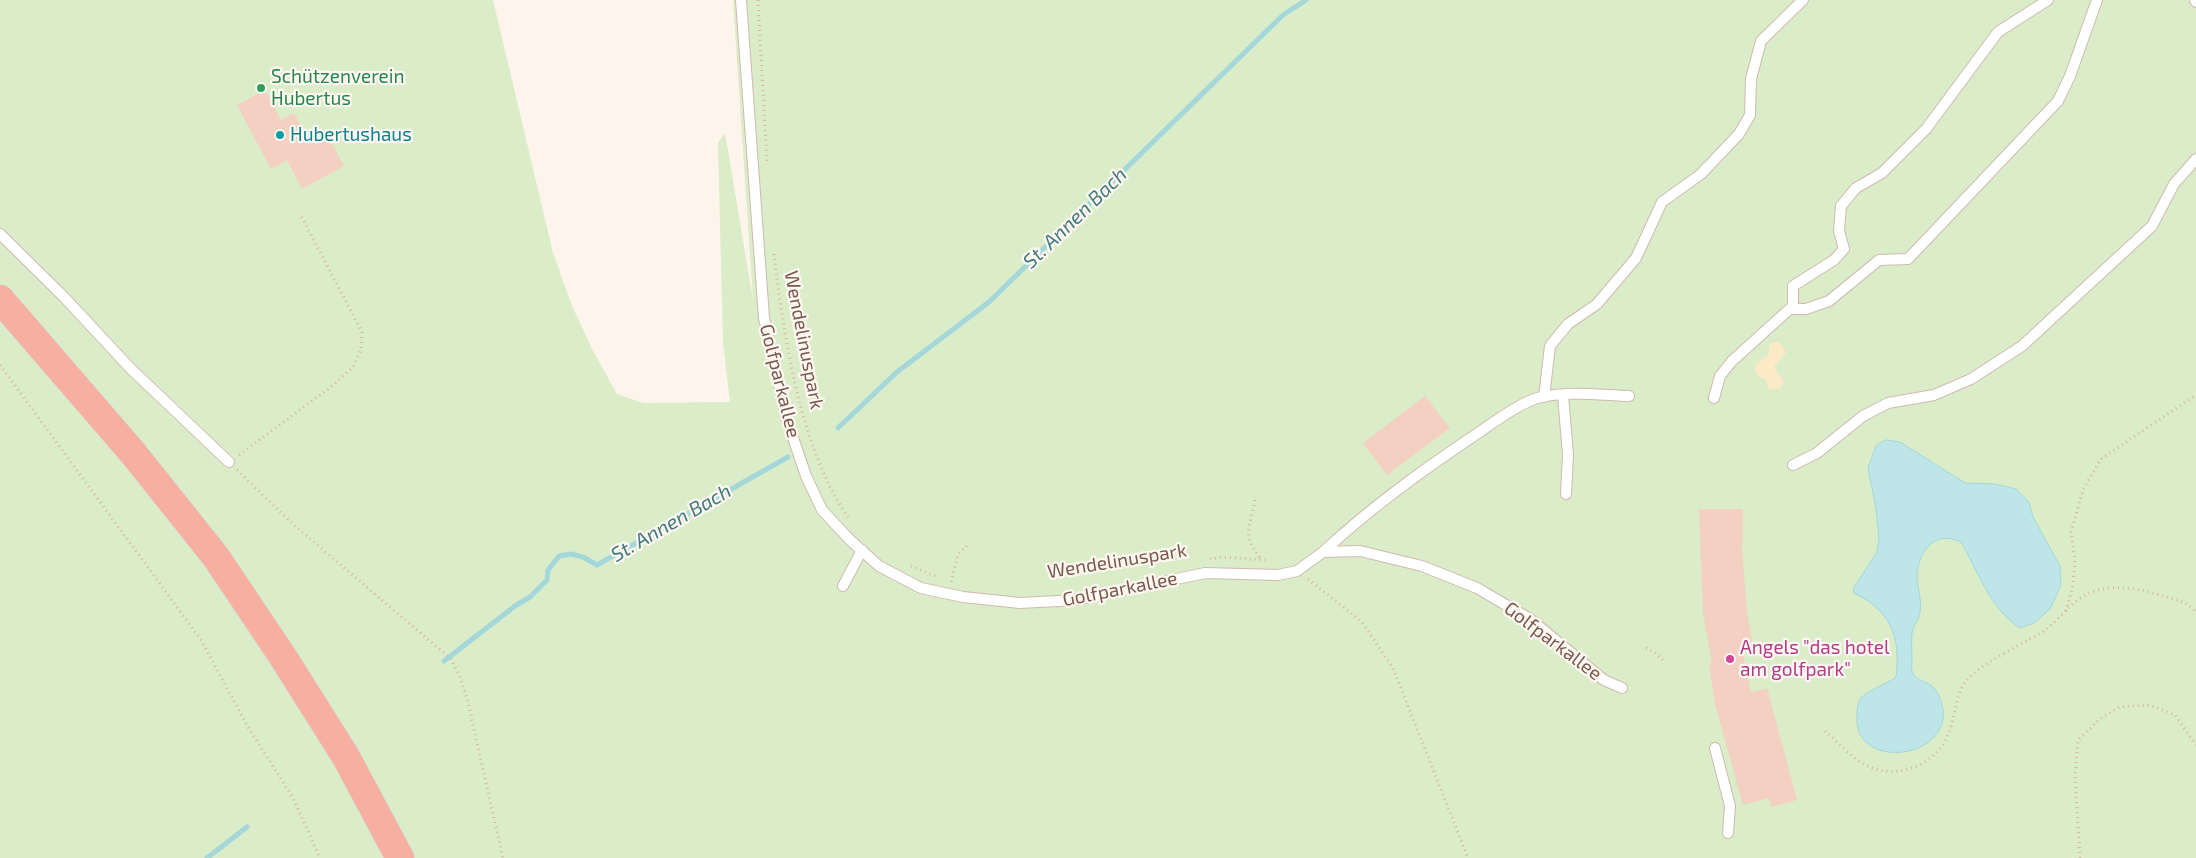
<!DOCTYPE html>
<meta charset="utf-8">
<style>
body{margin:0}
canvas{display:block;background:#fdf4eb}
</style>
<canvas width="2196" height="858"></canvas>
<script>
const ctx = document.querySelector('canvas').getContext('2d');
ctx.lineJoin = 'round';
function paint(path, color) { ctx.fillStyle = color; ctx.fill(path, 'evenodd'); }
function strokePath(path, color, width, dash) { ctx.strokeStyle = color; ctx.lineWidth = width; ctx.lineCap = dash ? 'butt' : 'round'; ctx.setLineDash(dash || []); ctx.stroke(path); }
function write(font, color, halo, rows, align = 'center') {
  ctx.font = font + ' "Exo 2",sans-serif'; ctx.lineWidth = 4.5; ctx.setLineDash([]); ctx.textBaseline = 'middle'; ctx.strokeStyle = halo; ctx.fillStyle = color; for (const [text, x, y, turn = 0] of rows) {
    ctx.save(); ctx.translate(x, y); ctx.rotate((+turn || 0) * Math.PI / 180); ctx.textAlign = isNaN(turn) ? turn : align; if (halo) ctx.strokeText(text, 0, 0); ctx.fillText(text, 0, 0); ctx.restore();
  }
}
const green = new Path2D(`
 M0,0H493L553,253L572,306L593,351L617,394L643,403L730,402L723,343L718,143L725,133L753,300L733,0H2196V858H0Z`);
const sand = new Path2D(`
 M1778,342L1783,346L1786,353L1774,367L1784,382L1781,389H1769L1766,380L1759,377L1755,371L1756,364L1768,355L1770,343Z`);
const water = new Path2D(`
 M1886,440L1900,442L1965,483L1995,484L2016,489L2029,502L2033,517L2060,566L2061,585L2050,609L2034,623L2020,628C1990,609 1978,571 1961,542C1936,530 1919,549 1917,575C1917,587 1922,599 1920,612C1919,620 1913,626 1912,633C1911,642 1912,651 1912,660C1912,663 1911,668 1912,671C1915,681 1927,681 1933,687C1940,694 1945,710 1943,719C1936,762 1854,766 1857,717C1857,709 1857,702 1863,696C1871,689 1887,684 1896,677C1901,637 1891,611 1854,593L1853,589L1877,552L1879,538L1876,508L1868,468L1876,446Z`);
const stream = new Path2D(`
 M838,428L897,372L989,302L1283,15L1306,0
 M444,661L515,606L530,597L547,580L548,570L559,556L571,554L583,557L597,565L788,457
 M207,858L247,827`);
const building = new Path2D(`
 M265,90L281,120L294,113L308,140L325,131L344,166L302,189L287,160L271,169L237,105Z
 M1425,396L1450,428L1387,475L1363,443Z
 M1699,509H1743L1742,551L1747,612L1753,646L1742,648L1751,693L1767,688L1797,800L1771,807L1769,798L1743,805L1715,704L1709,664L1712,663L1703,613Z`);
const path = new Path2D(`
 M758,0L767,163
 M774,254C784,337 800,448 848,517
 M0,365L201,640L248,727L293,798L320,858
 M239,455L332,386L353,367L361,350L362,332L300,214
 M237,470L295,526L451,659L460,677L467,698L503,858
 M1255,500C1250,530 1241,532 1261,559
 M1210,559L1222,557L1266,560
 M911,566L938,577
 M1308,579L1362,622L1393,668L1468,858
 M951,582L958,554L969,544
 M2066,611L2073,585L2075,560L2071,532L2083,490L2101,459L2196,395
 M1646,648L1655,653L1666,663
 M1825,731C1839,743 1855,762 1872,768C1901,779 1937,763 1948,735C1955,719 1955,696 1966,681C1981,663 2019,646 2039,634C2055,625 2065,609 2079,599C2103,582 2134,587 2160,595C2174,599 2188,601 2196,613
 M2080,858L2075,775L2078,740L2100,719L2119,707L2150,705L2175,715L2196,745`);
const lane = new Path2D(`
 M741,0L764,318L787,420L806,476L822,510L850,540L879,566L921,588L963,597L1020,603L1077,600L1205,573L1278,575L1297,571L1323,552L1360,551L1422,566L1477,588L1530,619L1604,680L1622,688
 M2195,0L2196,2
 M0,234L63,296L131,369L229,462
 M1790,309H1806L1829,301L1879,260L1908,259L2058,101L2070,76L2097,0
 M1563,395L1568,455L1566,494
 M1544,397L1550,346L1568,324L1597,304L1636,258L1662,202L1701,174L1739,134L1750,115L1751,79L1761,41L1803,0
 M1714,398L1720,376L1732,361L1793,306V286L1834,260L1844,249L1839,231L1841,206L1856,188L1882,173L1926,129L1998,32L2048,0
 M1793,465L1817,453L1863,416L1888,403L1934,395L1971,379L2022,346L2152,226L2174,184L2196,159
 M1323,552C1372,506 1426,468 1481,431C1497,420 1523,401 1541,397C1570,391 1600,395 1629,396
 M843,586L862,550
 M1715,748L1730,806L1728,833`);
const highway = new Path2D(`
 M0,299L133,453L216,557L283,657L346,757L400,858`);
const markers = [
 [261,88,5,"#2e9e5b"],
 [280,135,5,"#0f9aa8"],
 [1730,659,5,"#d1479c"]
];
const leisureNames = [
 ["Schützenverein",271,77],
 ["Hubertus",271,99]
];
const cultureNames = [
 ["Hubertushaus",290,135]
];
const streetNames = [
 ["Wendelinuspark",804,340,79],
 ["Golfparkallee",780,381,76],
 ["Wendelinuspark",1117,561,-9],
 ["Golfparkallee",1120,589,-11],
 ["Golfparkallee",1553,641,37]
];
const hotelNames = [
 ["Angels \"das hotel",1740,648],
 ["am golfpark\"",1740,670]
];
const waterNames = [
 ["St. Annen Bach",1075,218,-44],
 ["St. Annen Bach",671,523,-30]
];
paint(green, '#daecc8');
paint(sand, '#fceac6');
paint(water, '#bee6e8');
strokePath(water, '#a4d7da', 1);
strokePath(stream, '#a4d7da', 5);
paint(building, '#f3d0c2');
strokePath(lane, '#d0baaf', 12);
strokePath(highway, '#d9d0cd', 29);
strokePath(path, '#d9b3a4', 3, [1, 4]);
strokePath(lane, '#fff', 10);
strokePath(highway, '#f7afa2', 28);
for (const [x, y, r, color] of markers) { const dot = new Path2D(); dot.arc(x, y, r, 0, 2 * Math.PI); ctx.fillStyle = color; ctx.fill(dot); strokePath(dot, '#fff8f2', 2); }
write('19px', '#27864d', '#fff8f2', leisureNames, 'left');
write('19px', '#0d838f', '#fff8f2', cultureNames, 'left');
write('19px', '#79584d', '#fff8f2', streetNames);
write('19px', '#b23c85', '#fff8f2', hotelNames, 'left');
write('italic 20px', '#407a7e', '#fff8f2', waterNames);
</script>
